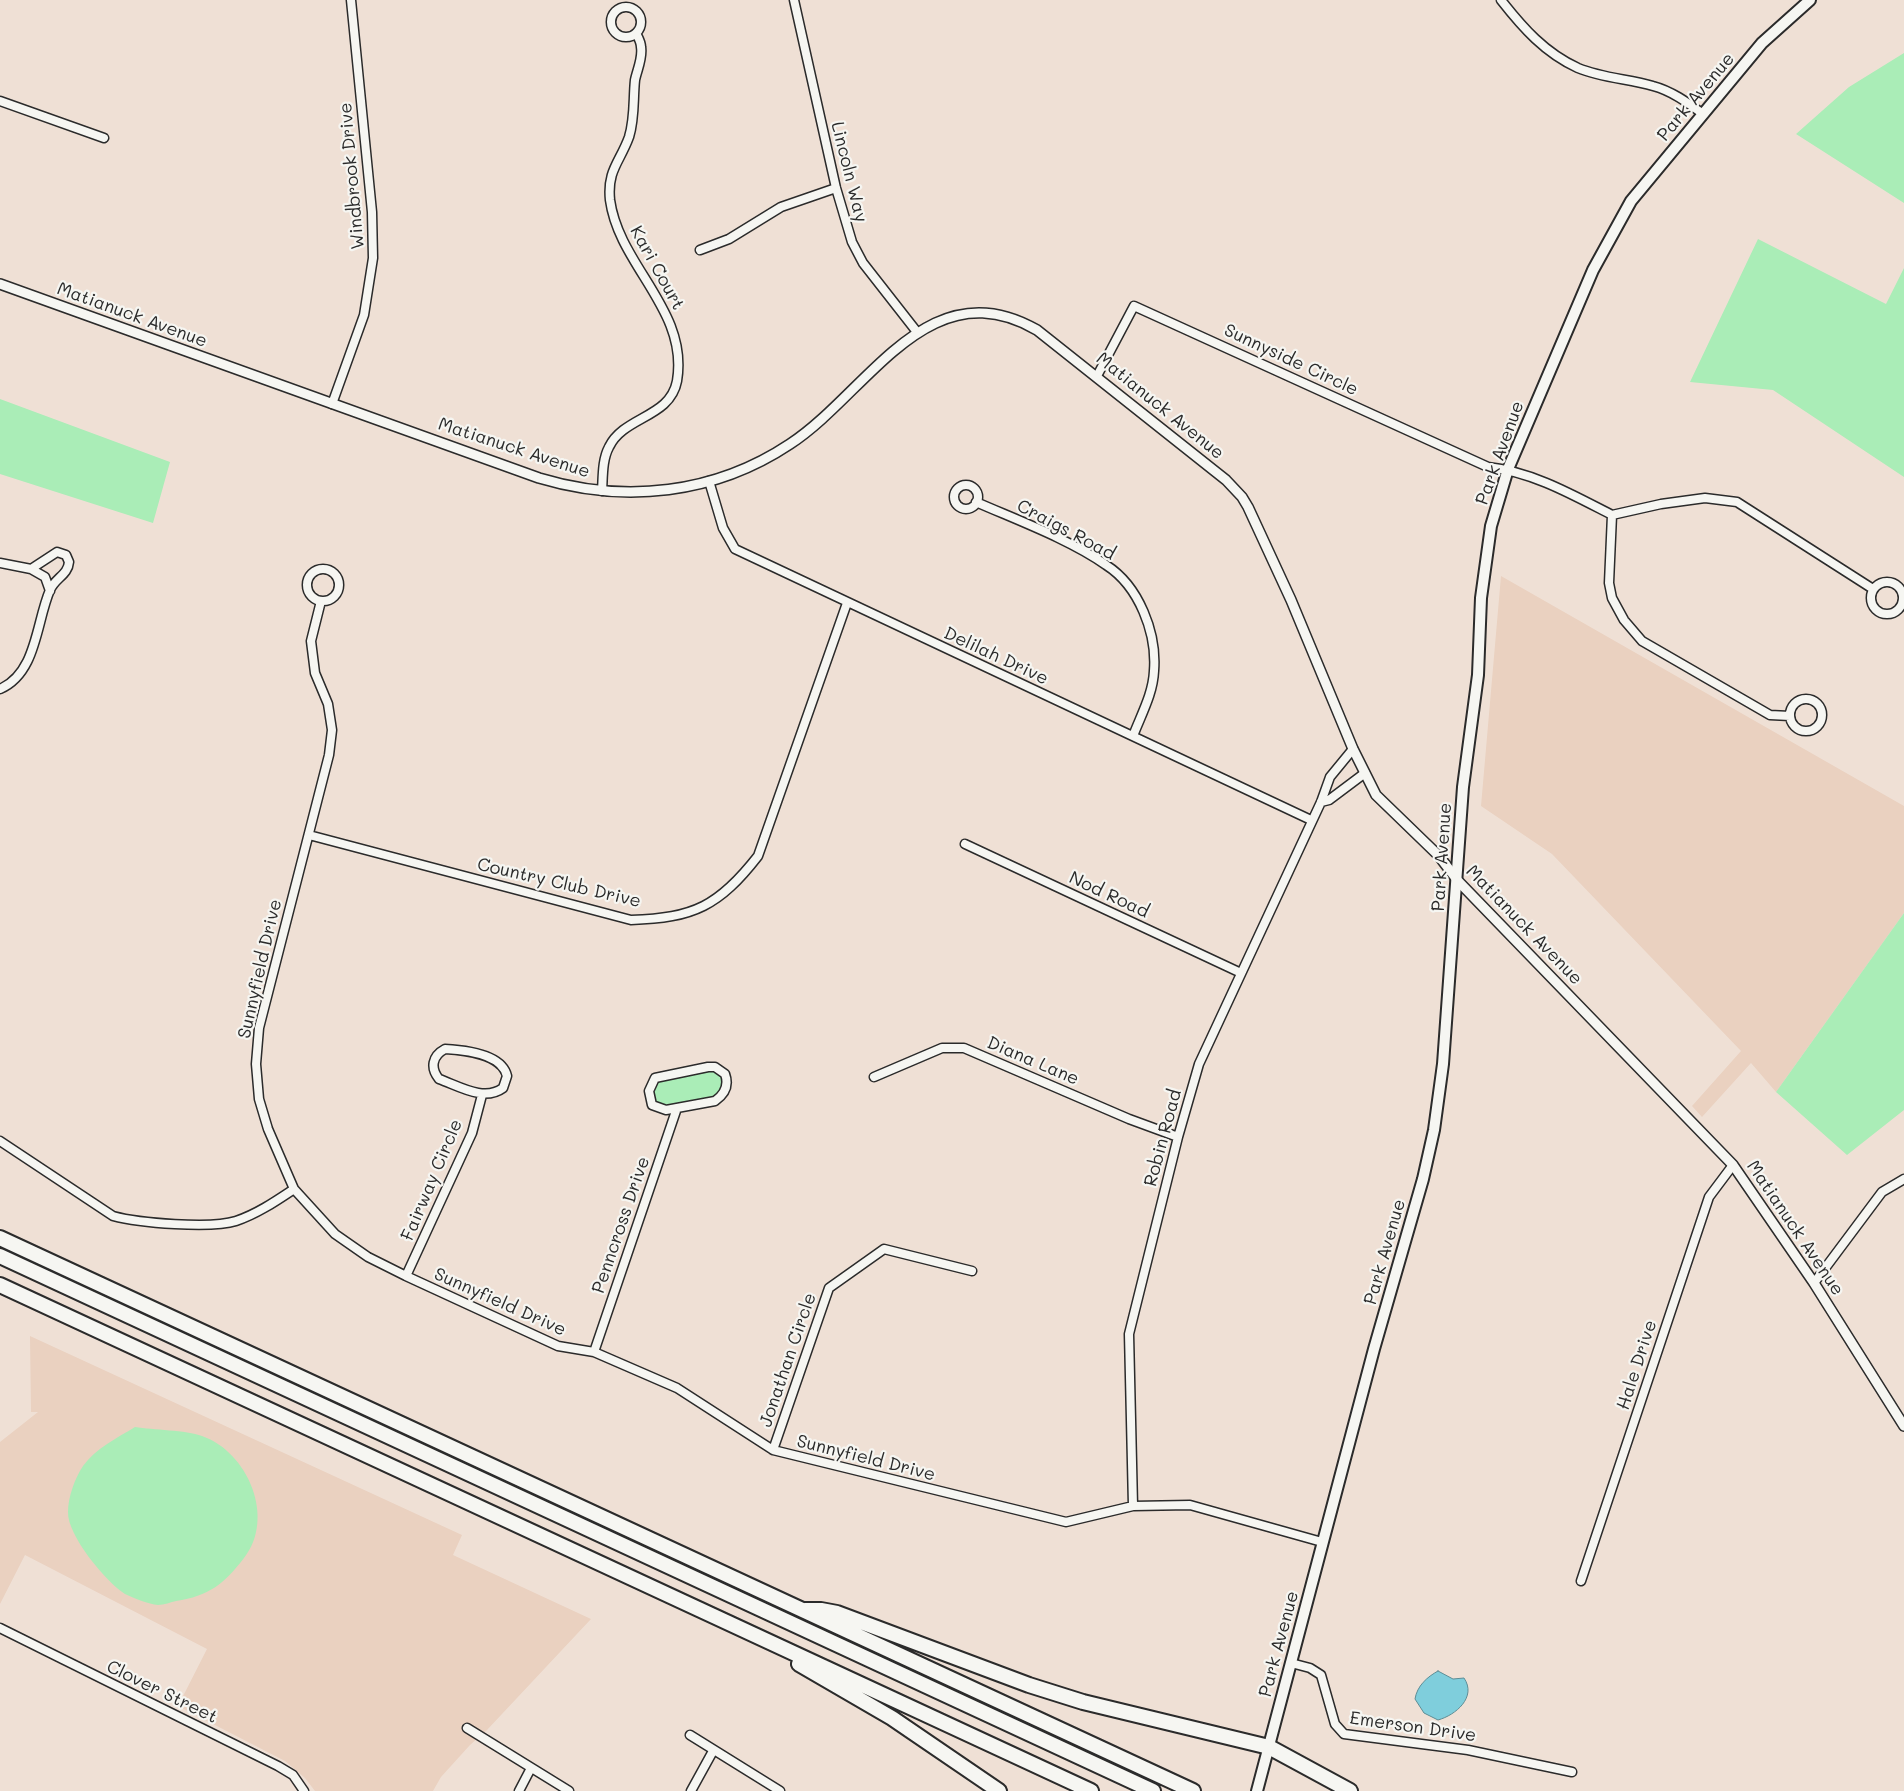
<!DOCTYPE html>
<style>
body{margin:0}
canvas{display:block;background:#efe0d5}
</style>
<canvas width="1904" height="1791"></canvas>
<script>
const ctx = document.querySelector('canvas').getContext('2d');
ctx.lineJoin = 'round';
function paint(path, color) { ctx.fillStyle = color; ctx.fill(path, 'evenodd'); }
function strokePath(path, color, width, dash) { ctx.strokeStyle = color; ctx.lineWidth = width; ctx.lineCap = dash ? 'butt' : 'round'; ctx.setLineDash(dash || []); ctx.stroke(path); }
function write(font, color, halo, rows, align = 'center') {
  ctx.font = font + ' Mali,sans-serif'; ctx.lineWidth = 4.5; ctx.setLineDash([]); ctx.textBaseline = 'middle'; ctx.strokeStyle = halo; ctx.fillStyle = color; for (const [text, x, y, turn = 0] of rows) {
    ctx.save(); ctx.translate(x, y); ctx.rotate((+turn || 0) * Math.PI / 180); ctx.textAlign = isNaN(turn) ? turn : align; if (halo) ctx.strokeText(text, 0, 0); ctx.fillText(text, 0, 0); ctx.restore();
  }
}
const built = new Path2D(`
 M1501,576L1904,806V913L1776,1092L1751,1063L1702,1117L1692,1106L1741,1051L1552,854L1481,806Z
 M30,1336L462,1535L453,1555L591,1619L487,1730L470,1745L441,1777L433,1791H315L305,1778L285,1761L178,1706L207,1649L25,1555L0,1604V1442L38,1412H31Z`);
const green = new Path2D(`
 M1904,53V203L1796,134L1849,87Z
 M1758,239L1886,304L1904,268V477L1773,390L1690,382Z
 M0,399L170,462L153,523L0,474Z
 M1904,913V1110L1847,1155L1776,1092Z
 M710,1071C719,1072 724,1079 722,1087L719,1094L710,1098L666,1105C653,1104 648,1091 659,1082Z
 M135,1427C153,1430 186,1430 202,1436C248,1452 276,1518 244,1558C224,1584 209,1596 176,1601C171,1602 164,1605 158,1605C149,1604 133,1598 125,1594C106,1582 67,1535 68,1512C68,1497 75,1478 83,1466C95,1449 117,1438 135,1427Z`);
const water = new Path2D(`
 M1438,1671L1453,1679L1464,1678C1477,1697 1456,1715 1438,1720L1424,1713L1415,1699C1417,1686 1427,1677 1438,1671Z`);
const minor = new Path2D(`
 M794,0L836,188L852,242L863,263L917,332
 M1501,0C1523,28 1545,53 1578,68C1602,78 1629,79 1653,86C1672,91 1688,103 1703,114
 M611 22a15 15 0 1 1 30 0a15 15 0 1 1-30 0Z
 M0,101L104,138
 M700,250L729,239L781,207L836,188
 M1097,376L1134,306L1488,467C1533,472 1573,495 1612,515L1661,504L1705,498L1737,502L1873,589
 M332,404L364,315L373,258L372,212L351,0
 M709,481L723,528L735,549L1311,820
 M954 497a12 12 0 1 1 24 0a12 12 0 1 1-24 0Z
 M602,491C603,477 602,460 609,447C624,416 670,418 677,381C689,310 619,266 610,200C607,170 620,162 629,137C635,118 633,99 635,80C637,70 643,58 641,47C641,42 638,37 636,33
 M976,502C1017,520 1071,540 1106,565C1139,586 1157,633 1154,671C1153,694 1141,715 1133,736
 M1612,515L1609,583L1612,598L1624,620L1642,641L1770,715L1790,716
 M0,563L31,569L57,552L66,555L69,562C68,575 55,578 50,590C36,622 37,673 0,689
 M307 585a16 16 0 1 1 32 0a16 16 0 1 1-32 0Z
 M31,569L45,577L50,591
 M1871 598a16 16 0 1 1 32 0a16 16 0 1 1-32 0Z
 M321,601L311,641L315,673L328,704L332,730L329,755L259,1028L256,1064L259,1099L268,1129L294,1189L335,1234L368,1257L406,1276L558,1346L594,1352L677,1388L773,1450L1066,1522L1133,1506L1190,1505L1322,1542
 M1790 715a16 16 0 1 1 32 0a16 16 0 1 1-32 0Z
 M1321,802L1329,800L1365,773
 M309,835L631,920C694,918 719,906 758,856L847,603
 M965,844L1241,973
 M445,1049C464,1050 502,1054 507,1076L503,1088C484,1102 459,1086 439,1079C430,1068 432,1056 445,1049Z
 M708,1067H715L725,1074C729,1085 725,1094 715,1101L666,1110L652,1105L649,1091L655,1078Z
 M874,1077L942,1048H964L1129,1119L1178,1137
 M0,1141L113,1216C139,1223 211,1229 236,1221C257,1214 276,1201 294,1189
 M406,1276L472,1133L482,1095
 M1814,1283L1882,1192L1904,1179
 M594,1352L677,1108
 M773,1450L829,1288L884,1249L972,1271
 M1133,1506L1129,1334L1178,1137L1199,1064L1321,802L1330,777L1353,749
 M1581,1581L1709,1197L1733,1165
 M0,1628L278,1766L293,1775L304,1791
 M1291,1663L1310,1668L1321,1675L1335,1724L1344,1734L1468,1750L1572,1772
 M467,1728L569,1791
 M690,1735L780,1791
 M519,1791L531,1768
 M691,1791L713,1751`);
const tertiary = new Path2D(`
 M0,284L539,478C625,504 715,494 790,444C868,393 928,267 1037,330L1226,480L1242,497L1248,507L1291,600L1353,749L1376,795L1439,856L1458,881L1733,1165L1814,1283L1904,1426`);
const secondary = new Path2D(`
 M1257,1791L1374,1349L1423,1179L1434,1130L1443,1064L1463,787L1478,675L1481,598L1491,526L1508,469L1593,270L1631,201L1762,43L1810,0`);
const motorway = new Path2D(`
 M0,1238L1193,1791
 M0,1256L1153,1791
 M0,1285L1091,1791
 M805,1610H821L837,1613L1029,1685L1083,1702L1269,1747L1350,1791
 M799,1664L892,1718L999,1791`);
const streetNames = [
 ["Park Avenue",1696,97,-50],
 ["Lincoln Way",849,172,76],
 ["Windbrook Drive",352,176,-95],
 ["Kari Court",657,268,61],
 ["Matianuck Avenue",132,315,20],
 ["Sunnyside Circle",1291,360,25],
 ["Matianuck Avenue",1160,406,39],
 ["Matianuck Avenue",514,448,18],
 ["Park Avenue",1500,453,-70],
 ["Craigs Road",1066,530,28],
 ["Delilah Drive",996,656,25],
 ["Park Avenue",1442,857,-86],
 ["Country Club Drive",559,883,13],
 ["Nod Road",1109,895,25],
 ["Matianuck Avenue",1524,925,46],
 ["Sunnyfield Drive",260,969,-77],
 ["Diana Lane",1033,1061,23],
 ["Robin Road",1163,1138,-75],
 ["Fairway Circle",432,1180,-67],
 ["Penncross Drive",621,1225,-71],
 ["Matianuck Avenue",1795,1228,56],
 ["Park Avenue",1385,1252,-74],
 ["Sunnyfield Drive",500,1302,24],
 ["Jonathan Circle",788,1360,-71],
 ["Hale Drive",1637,1365,-72],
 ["Sunnyfield Drive",866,1458,14],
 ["Park Avenue",1279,1644,-75],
 ["Clover Street",162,1692,26],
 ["Emerson Drive",1413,1727,8]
];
paint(built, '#ead1c0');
paint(green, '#aaedb7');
paint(water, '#7fcedc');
strokePath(water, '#5d8d95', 1);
strokePath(minor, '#2b2b2b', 11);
strokePath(tertiary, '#2b2b2b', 12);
strokePath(secondary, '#2b2b2b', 14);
strokePath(motorway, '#2b2b2b', 18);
strokePath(minor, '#f6f6f2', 8);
strokePath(tertiary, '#f6f6f2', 9);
strokePath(secondary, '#f6f6f2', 10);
strokePath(motorway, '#f6f6f2', 14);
write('18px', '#2b2b2b', '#f6f6f2', streetNames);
</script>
